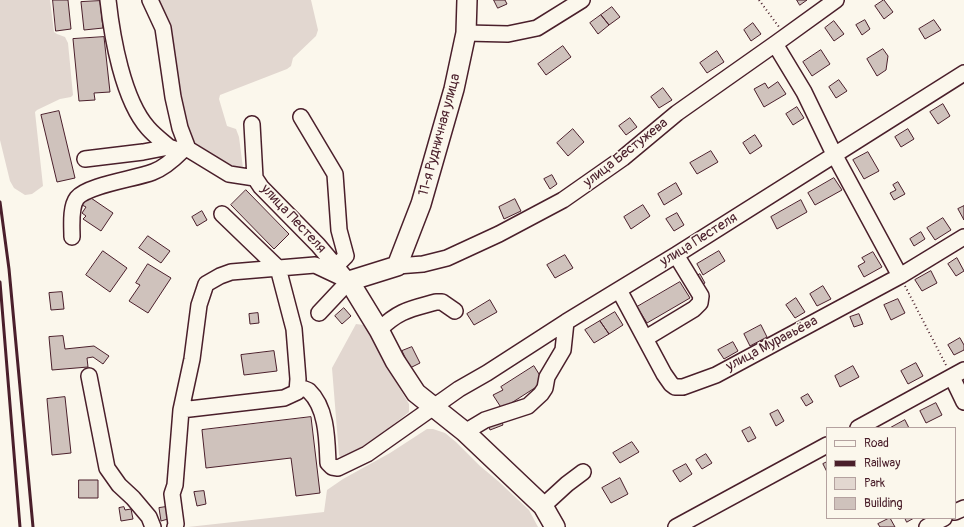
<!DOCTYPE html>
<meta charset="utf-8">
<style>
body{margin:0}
#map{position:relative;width:964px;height:527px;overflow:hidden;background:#fbf7ec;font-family:Pangolin,sans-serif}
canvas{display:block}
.legend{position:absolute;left:826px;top:427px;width:130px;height:92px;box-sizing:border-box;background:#fbf7ec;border:1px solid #b4a19f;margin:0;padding:5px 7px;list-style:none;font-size:12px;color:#4a1f2b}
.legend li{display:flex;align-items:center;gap:8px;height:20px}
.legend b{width:20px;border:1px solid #b4a19f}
</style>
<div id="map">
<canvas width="964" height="527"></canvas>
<ul class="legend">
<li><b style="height:5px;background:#fbf7ec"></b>Road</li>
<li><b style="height:5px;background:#4a1f2b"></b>Railway</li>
<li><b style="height:11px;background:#e2d7d0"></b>Park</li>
<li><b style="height:11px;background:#cfc2bc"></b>Building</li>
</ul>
</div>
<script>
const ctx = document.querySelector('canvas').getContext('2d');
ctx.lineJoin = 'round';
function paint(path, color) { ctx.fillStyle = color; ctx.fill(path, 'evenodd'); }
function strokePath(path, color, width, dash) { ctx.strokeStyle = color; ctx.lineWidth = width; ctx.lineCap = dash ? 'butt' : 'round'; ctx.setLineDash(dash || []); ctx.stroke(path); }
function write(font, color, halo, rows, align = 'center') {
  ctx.font = font + ' Pangolin,sans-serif'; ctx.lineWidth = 3; ctx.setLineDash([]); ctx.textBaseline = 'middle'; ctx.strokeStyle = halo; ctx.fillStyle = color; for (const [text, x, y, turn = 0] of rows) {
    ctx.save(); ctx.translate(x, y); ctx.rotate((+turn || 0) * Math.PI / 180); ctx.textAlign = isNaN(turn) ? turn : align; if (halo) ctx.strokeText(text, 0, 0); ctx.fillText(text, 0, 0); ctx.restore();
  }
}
const green = new Path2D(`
 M0,0H50L54,32L57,34L65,37L68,43L73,95L71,97L60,99L37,110L35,112L43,186L32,194L25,195L14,188L10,181L0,140Z
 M159,0H311L318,30L316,36L293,58L291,66L287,69L220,95L219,99L227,126L236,129L239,137L243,168L239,174L194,150C190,135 184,120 180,105C173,71 177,31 159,0Z
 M356,324L364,325L371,333L382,359L409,404V412L384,432L342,460L339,455L332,368Z
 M427,429H433L445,433L456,442L480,466L498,481L529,510L538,527H188L324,512L327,490L343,479L390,453Z`);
const building = new Path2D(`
 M53,0H68L71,29L56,31Z
 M494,0H505L507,4L498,8Z
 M797,0H807L800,5Z
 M884,0L893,12L884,19L875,6Z
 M100,1L103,28L84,30L81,2Z
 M612,7L620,17L609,25L601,15Z
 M601,15L609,25L598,34L590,23Z
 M865,20L870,29L862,35L856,25Z
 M934,20L941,30L925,39L919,29Z
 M834,21L844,34L834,41L825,28Z
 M753,23L761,34L751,41L744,30Z
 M104,37L110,92L94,93L95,100L79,101L73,39Z
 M563,46L571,57L546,75L538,64Z
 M883,49L888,56L886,70L877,76L867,59Z
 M821,50L830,64L812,76L803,62Z
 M717,51L724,62L707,73L700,63Z
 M839,80L847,91L836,98L829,87Z
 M778,82L786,94L764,107L754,89L765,83L768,88Z
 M663,88L672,100L659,108L651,97Z
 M943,104L950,116L938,124L930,112Z
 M797,107L804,118L793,125L786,114Z
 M59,111L75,178L57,182L41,115Z
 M630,118L637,127L626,135L619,126Z
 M573,129L584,142L568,156L557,143Z
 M908,129L914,139L901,147L895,137Z
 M755,135L762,146L750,154L743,143Z
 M711,151L718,162L697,174L690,163Z
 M868,152L879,171L864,179L853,160Z
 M552,175L557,184L550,189L544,179Z
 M834,178L842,190L815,205L808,193Z
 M898,182L905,194L894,200L890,193L896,190L893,185Z
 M676,183L682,194L664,205L658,194Z
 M246,190L289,234L274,249L231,205Z
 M88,196L113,213L101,231L83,219L86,216L82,213L86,207L82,205Z
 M515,199L521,211L504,219L499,207Z
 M801,200L807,212L777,229L771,217Z
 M643,205L650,216L631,229L624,217Z
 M964,206V220L958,209Z
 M202,211L207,220L197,226L192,217Z
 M677,213L684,225L674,231L666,219Z
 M943,218L951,230L935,240L927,228Z
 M921,232L925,239L914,246L910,239Z
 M148,236L170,251L161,263L139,248Z
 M103,251L127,268L110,292L86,275Z
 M719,251L725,261L703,275L697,264Z
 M873,252L882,267L864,277L858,266L865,262L862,258Z
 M565,255L573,268L555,278L547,265Z
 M957,258L964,271L956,276L948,264Z
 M148,264L171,278L148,313L129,301L140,285L136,283Z
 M931,271L937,283L922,291L915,280Z
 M700,274L705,283L700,286L695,277Z
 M680,282L690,298L647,323L637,307Z
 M823,286L831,299L817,306L810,294Z
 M62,292L64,309L51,310L49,293Z
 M796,298L805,312L795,318L786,305Z
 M898,299L905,313L891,320L884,305Z
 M490,300L497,312L474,325L467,314Z
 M344,308L351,316L342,324L335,316Z
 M615,312L623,325L609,334L600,321Z
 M258,313L259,323L250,324L249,314Z
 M859,314L863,324L854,327L850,317Z
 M600,321L609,334L594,343L585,330Z
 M761,325L767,337L750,346L744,334Z
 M63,336L65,349L94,346L109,356L103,364L93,357L87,358L88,367L52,370L49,337Z
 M960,338L964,345V350L954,355L948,345Z
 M733,342L738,351L724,359L718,350Z
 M412,347L420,363L410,368L402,351Z
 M274,351L277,371L244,375L241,355Z
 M916,363L923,376L908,384L901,371Z
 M534,366L544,382L502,409L493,395L503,390L501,387Z
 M853,366L859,377L840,387L835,376Z
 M808,394L813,402L806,406L801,398Z
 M65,397L71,453L52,455L47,399Z
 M936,403L942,415L926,423L920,411Z
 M778,410L784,421L776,426L770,414Z
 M311,417L320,493L296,496L291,458L206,468L202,430Z
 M500,418L503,425L490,430L488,423Z
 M905,420L909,428H890Z
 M750,427L756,438L748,442L742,431Z
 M632,442L639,452L620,463L613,453Z
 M706,454L712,463L702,469L696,460Z
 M827,462V472L823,464Z
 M686,464L692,474L680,482L673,471Z
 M620,478L628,494L611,503L602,488Z
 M79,480H98V498H79Z
 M204,491L206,504L197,506L194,492Z
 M124,507L125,510L131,509L133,519L121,521L119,508Z
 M166,507L168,519L161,521L159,508Z
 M890,518L895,527H880L878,524Z
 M905,518H914L907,522Z`);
const path = new Path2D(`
 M759,0L779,27
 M905,286L947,367`);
const minor = new Path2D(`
 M108,0C112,37 123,100 148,128C154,135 162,141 169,147
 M150,0L163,28L173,97L180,128L188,149L229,174L255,178L261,187L318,245L345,277
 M466,33L508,34L537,28L582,0
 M775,44L804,92L834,154L900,276
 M301,117L335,174L339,230L346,256L336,266
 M252,124L255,178
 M85,159L143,152L169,147L175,149
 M72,237C72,227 70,207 77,198C88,185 135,179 153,172C164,168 174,159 182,151
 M397,266L423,264L447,258L499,234L563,200L623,158L677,113L775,44L836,0
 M619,290L664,374L671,384L675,387H683L716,375L900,276L964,237
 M319,313L349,281
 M379,330C399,310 411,309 436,302H442L455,311
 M646,338L694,309L700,303L701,296L676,255
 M89,376L107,468L119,485L133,498L149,517L153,527
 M952,377L964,402
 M298,387C301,388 306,389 309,391C327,408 327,440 328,463L332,467L338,468L367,454L459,389L487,373L566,322L676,255L964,73
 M181,410L284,398L297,392L298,379L294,329L278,268L222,214
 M858,428L964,370
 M465,432L485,420L528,406L541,394L545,388L547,377L563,350L566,322
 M543,506L567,484L583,472
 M955,512L964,508
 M175,527L176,524L172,494L175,485L181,410L192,359L199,305L206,284L220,276L231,272L315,265L349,281
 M676,527L827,445
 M927,527L944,518`);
const major = new Path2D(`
 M467,0L466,33L454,89L421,204L397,266L349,281L379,330L395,361L416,393L465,432L543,506L555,527`);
const rail = new Path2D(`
 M0,202L9,269L33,527
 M0,282L20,527`);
const streetNames = [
 ["11-я Рудничная улица",440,135,-75],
 ["улица Бестужева",626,153,-38],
 ["улица Пестеля",293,219,47],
 ["улица Пестеля",699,240,-32],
 ["улица Муравьёва",772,344,-28]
];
paint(green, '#e2d7d0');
paint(building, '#cfc2bc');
strokePath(building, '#4a1f2b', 1);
strokePath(minor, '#4a1f2b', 18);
strokePath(major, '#4a1f2b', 22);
strokePath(path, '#4a1f2b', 2, [1, 3]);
strokePath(minor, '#fbf7ec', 15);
strokePath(major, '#fbf7ec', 19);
strokePath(rail, '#4a1f2b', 3);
write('14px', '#4a1f2b', '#fbf7ec', streetNames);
</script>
